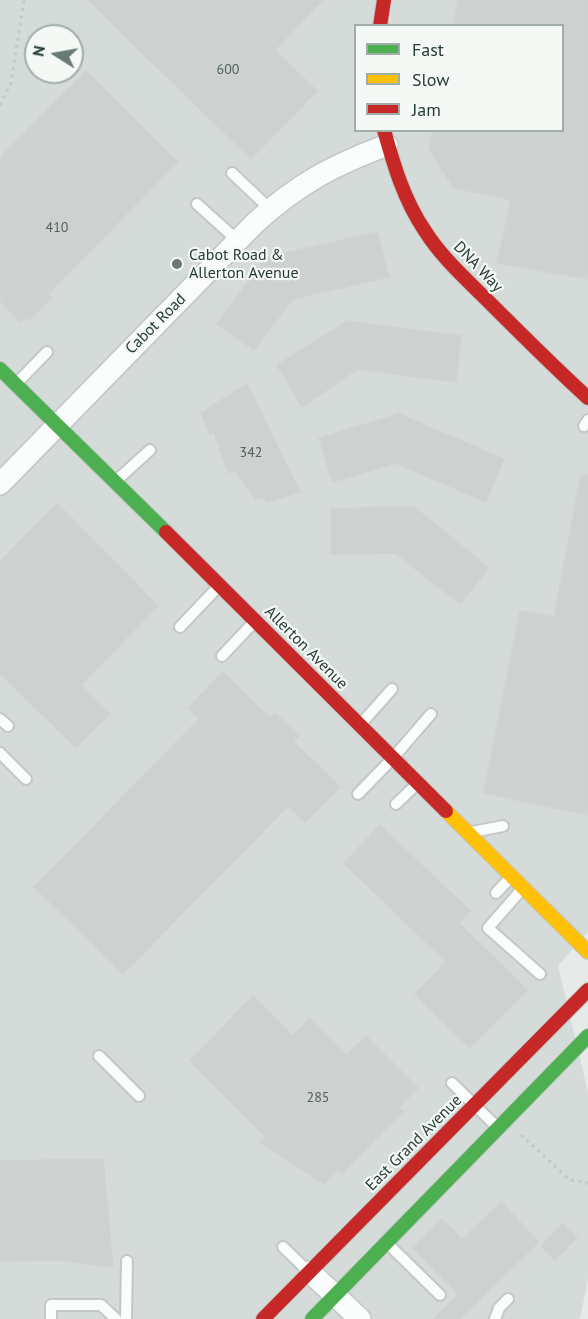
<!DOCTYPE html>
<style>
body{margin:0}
#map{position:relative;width:588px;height:1319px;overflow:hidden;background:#e6eae8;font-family:"PT Sans",sans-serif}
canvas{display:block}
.legend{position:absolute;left:354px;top:24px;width:210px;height:108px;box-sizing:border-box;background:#f4f9f6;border:2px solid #a1ada8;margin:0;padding:8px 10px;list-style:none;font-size:18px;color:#253c34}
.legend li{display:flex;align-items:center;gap:12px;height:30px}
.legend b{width:30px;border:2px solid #a1ada8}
.north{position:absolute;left:24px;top:24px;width:60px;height:60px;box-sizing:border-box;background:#f4f9f6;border:2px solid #a1ada8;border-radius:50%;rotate:281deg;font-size:16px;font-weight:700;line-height:24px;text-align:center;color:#253c34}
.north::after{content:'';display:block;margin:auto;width:21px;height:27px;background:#697973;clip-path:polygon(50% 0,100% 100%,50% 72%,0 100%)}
</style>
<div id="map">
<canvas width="588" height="1319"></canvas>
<ul class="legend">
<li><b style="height:8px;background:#4caf50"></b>Fast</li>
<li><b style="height:8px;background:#ffc107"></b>Slow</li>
<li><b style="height:8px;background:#c62828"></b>Jam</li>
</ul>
<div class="north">N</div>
</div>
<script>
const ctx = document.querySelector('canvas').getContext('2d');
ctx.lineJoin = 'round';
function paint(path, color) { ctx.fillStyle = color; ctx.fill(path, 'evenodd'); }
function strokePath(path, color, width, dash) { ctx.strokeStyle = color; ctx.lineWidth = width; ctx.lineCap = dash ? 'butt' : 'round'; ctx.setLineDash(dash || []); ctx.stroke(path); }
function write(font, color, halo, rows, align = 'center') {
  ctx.font = font + ' "PT Sans",sans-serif'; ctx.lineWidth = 4.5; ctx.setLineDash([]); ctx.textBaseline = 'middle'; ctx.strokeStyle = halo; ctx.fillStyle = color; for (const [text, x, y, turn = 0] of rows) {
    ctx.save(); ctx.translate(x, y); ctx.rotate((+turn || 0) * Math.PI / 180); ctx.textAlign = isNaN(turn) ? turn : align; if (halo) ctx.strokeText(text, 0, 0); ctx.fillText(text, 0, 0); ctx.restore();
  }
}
const built = new Path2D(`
 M0,0H588V931L558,966L588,1092V1279L580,1319H0ZM356,26H562V130H356ZM36,36H72V72H36Z`);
const building = new Path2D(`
 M88,0H323L275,50L317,91L251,159Z
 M458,0H588V279L497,263L511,200L454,188L429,149L433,130H562V26H453Z
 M86,71L178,162L48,294L52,297L28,321L25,318L21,322L0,301V158Z
 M377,232L389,277L293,299L254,350L217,324L265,258Z
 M348,321L461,336L456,382L358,369L302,407L277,365Z
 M247,384L300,492L267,502L263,498L255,499L235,470L228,473L214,432L210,435L201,413Z
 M399,414L504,459L486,502L396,463L332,482L319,438Z
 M581,474L588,475V815L484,793L520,611L554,617Z
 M57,503L158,606L81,685L110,714L76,748L0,673V562Z
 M413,506L489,568L460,604L395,553L331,554V509Z
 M223,672L270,718L275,713L299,736L293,741L340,787L305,823L288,806L123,974L34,887L199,719L188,708Z
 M380,825L470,911L459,923L527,990L470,1048L415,994L446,962L344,863Z
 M253,996L293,1036L310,1018L347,1055L366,1036L418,1088L399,1107L403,1111L342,1173L339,1169L324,1184L260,1142L266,1137L190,1061Z
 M103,1159L113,1267L59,1260L0,1261V1161Z
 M501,1202L539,1242L460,1319H433L458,1294L413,1248L442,1219L462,1240Z
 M563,1223L577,1237L555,1260L541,1246Z`);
const path = new Path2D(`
 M0,105L11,83L24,0
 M521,1135L570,1180L588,1183`);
const lane = new Path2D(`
 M232,173L270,209
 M197,204L238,241
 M16,384L47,352
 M584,426L588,420
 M117,480L150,450
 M180,627L219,586
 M222,656L255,621
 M0,719L8,726
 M360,725L392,689
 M0,753L26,779
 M358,794L393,758L431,714
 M396,804L418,783
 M472,832L503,826
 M523,888L488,928L540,974
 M496,893L512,876
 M99,1056L139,1096
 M452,1083L497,1127
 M387,1243L440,1295
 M283,1247L309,1272
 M51,1319V1305H101L116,1319
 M126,1319L127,1261
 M495,1319L499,1308L508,1299`);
const street = new Path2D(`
 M0,484L255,223C299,183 332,166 387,145
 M310,1272L360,1319`);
const fast = new Path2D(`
 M0,369L166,532
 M312,1319L588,1036`);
const slow = new Path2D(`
 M446,811L588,952`);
const jam = new Path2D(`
 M380,26L384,0
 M384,130C394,166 404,200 425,231C442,258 467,280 489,302C522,335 554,367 588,398
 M166,532L446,811
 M263,1319L588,990`);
const markers = [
 [177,264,6,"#697973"]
];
const numberNames = [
 ["600",228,70],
 ["410",57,228],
 ["342",251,453],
 ["285",318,1098]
];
const poiNames = [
 ["Cabot Road &",189,255],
 ["Allerton Avenue",189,273]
];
const streetNames = [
 ["DNA Way",478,267,46],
 ["Cabot Road",156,324,-45],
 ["Allerton Avenue",306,648,45],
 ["East Grand Avenue",414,1143,-45]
];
paint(built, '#d4dbd8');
paint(building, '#cdd2d0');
strokePath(building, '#cfd3d1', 1.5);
strokePath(lane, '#c3c7c5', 14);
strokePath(street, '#c3c7c5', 24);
strokePath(fast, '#c2c8c5', 16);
strokePath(slow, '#c2c8c5', 16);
strokePath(jam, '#c2c8c5', 16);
strokePath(path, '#c2cac6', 3, [3, 4.5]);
strokePath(lane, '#fbfcfc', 10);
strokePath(street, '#fbfcfc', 21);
strokePath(fast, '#4caf50', 14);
strokePath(slow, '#ffc107', 14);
strokePath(jam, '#c62828', 14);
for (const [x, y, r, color] of markers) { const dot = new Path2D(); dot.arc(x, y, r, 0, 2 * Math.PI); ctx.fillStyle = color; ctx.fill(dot); strokePath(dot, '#f4f9f6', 2); }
write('14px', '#50625c', null, numberNames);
write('16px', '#253c34', '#f4f9f6', poiNames, 'left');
write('16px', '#253c34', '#f4f9f6', streetNames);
</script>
